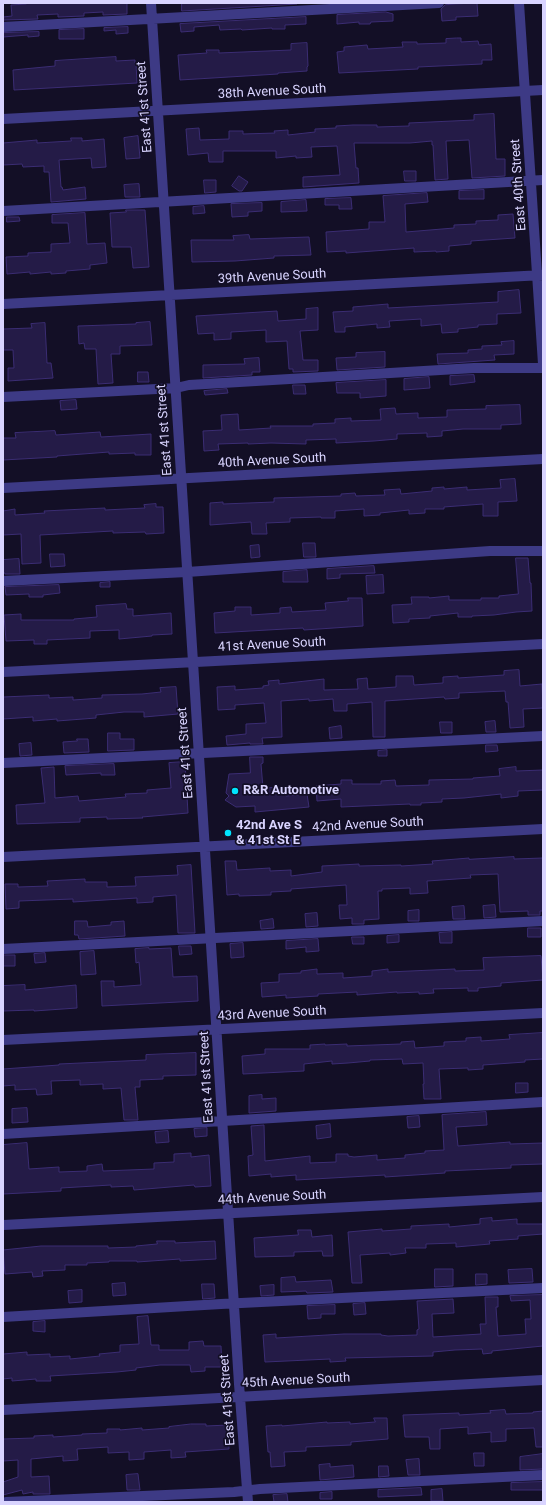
<!DOCTYPE html>
<style>
body{margin:0}
#map{position:relative;width:546px;height:1505px;overflow:hidden;background:#130f26;font-family:Roboto,sans-serif}
canvas{display:block}
.frame{position:absolute;inset:0;border:4px solid #d9d4ff;pointer-events:none}
</style>
<div id="map">
<canvas width="546" height="1505"></canvas>
<div class="frame"></div>
</div>
<script>
const ctx = document.querySelector('canvas').getContext('2d');
ctx.lineJoin = 'round';
function paint(path, color) { ctx.fillStyle = color; ctx.fill(path, 'evenodd'); }
function strokePath(path, color, width, dash) { ctx.strokeStyle = color; ctx.lineWidth = width; ctx.lineCap = dash ? 'butt' : 'round'; ctx.setLineDash(dash || []); ctx.stroke(path); }
function write(font, color, halo, rows, align = 'center') {
  ctx.font = font + ' Roboto,sans-serif'; ctx.lineWidth = 3.5; ctx.setLineDash([]); ctx.textBaseline = 'middle'; ctx.strokeStyle = halo; ctx.fillStyle = color; for (const [text, x, y, turn = 0] of rows) {
    ctx.save(); ctx.translate(x, y); ctx.rotate((+turn || 0) * Math.PI / 180); ctx.textAlign = isNaN(turn) ? turn : align; if (halo) ctx.strokeText(text, 0, 0); ctx.fillText(text, 0, 0); ctx.restore();
  }
}
const building = new Path2D(`
 M26,3H127V14L103,15V12L84,13V16L58,17V14L37,15L38,19L3,20V17L12,16L11,5L26,4Z
 M182,3H296L297,4L182,11Z
 M477,3L478,16L456,17V20L442,21L441,9L445,5Z
 M386,12L393,14V21L371,22L370,24H359V22L337,24V15Z
 M306,17V24L285,25V29H272V28L242,30L241,29L220,30L219,25L194,27V31L181,32L180,24Z
 M128,27V33L116,34V30L104,31V28Z
 M84,29V39H59V30Z
 M39,32V36L28,37V35L3,37V33Z
 M457,38H461V42L478,41L479,45L491,44L492,60H482V64L418,67V69L339,73L337,52L344,51V47L367,45L368,49L403,47L402,42H417V44L446,43V39Z
 M307,43L308,66L307,67V71L278,73V74L180,80L178,55L207,53L206,50H219V53L291,50V44Z
 M116,57V61L135,60V63H136L137,83L14,90L13,70L55,66V61Z
 M494,114L496,159H505V176L472,178L469,140L446,141L448,179L435,180L433,145H432V141L410,143H354L356,168H358L359,183L303,187V177L340,175L337,146L311,147L312,157L296,158V156L276,158V151H223V162H209L208,153L188,155L186,129L199,128L200,140L229,139V131H243V134L275,133L274,131L288,130V135L315,132V129L336,128V126L353,125H377V127L409,126V123L474,120V115Z
 M138,136L140,158L126,159L124,138Z
 M71,138H82V141L104,139L106,167L92,168L91,158L59,160L61,187H62L63,190L85,187L86,199L51,202L49,172H44V166L23,167L22,164L3,165V143L37,140V143L71,141Z
 M404,171H416V181H405Z
 M239,176L248,182L242,191H239L232,186Z
 M204,180H216V192L205,193Z
 M139,184L140,197H125L124,185Z
 M484,190V199H459V191Z
 M427,193L428,202L405,204L406,232L454,228V225L476,224V221L498,220V215L513,214L515,238L471,241V244L449,246V251L436,252V251L414,252V248L346,253V251L327,252L326,232L369,229V222H385L383,196Z
 M351,198L352,209H339V205H325V199Z
 M306,200L307,211L281,212V202Z
 M262,203V211L248,212V216L232,217L231,204Z
 M204,206L205,213L193,214V207Z
 M126,210H145L149,267L133,268L131,247H112L110,213L126,212Z
 M85,213L87,244L105,243L107,263L90,265V269L66,271V273L51,274V272L30,274V272L7,274L6,257L28,256V253L51,252V244L70,243L68,223H52V215Z
 M7,217H19L20,221L7,222Z
 M249,235L250,239L309,237L311,255L274,256V258L235,261L192,262L191,240H234L233,236Z
 M519,290L521,313L497,314V324L478,325V327L458,329V332L442,333L441,324L421,326V319L389,321L390,327L377,328V324L345,327V332H335L333,312L353,311V307L388,304V308L498,302V292Z
 M318,308V330L300,331L303,360H318V371L293,372V369H289L287,341L266,342V330L231,332V339L214,340V333L198,334L196,316L277,311L278,321L306,319V309Z
 M150,322L152,345L120,346V354H111L113,383L98,384L96,349H85L84,343L79,344L78,326L136,324V323Z
 M45,323L47,363H51L53,378L8,381V368H14L13,350H3V329L32,328L31,324Z
 M514,341V354L494,355L495,360L438,364L437,354L468,353V350L482,349V346L502,345L501,342Z
 M385,352V367L337,370L336,358L356,357V353Z
 M259,358L260,372H252V375L203,378V365L245,364L244,359Z
 M138,372H148L149,382H138Z
 M474,375L475,382L450,385V376Z
 M429,377L430,388L404,390V379Z
 M386,380V396L360,398V393H337L336,383Z
 M293,385H305L306,394H294Z
 M227,389L228,393L205,395L204,391Z
 M76,400L77,409L61,410L60,401Z
 M520,405L521,424L501,425V429H463L442,431V436L427,437V433L397,434V439L374,441L336,443V439L306,440V444L271,443L248,444V443L218,444L219,450L204,451L203,431L222,430L221,415L238,414L239,430L271,428L270,426H313V424L335,423V419L351,418V421L381,420L380,409L395,408L396,414L418,413V418L447,417V410L486,409V406Z
 M55,431L56,435L100,432L101,437L151,434V455H135V453L109,454V452L57,456V457L3,460V438H16L15,433Z
 M515,479L517,501L498,502V516H483V504L444,507V509H425V513L409,514V510L380,513V515L364,516V509L335,511V518H321V517L290,518V522L266,523L267,534H252L251,522L210,525V503L223,502V504L274,502V498L341,496V494L355,493L356,496L385,495L384,490L400,489L401,494L432,491V488L444,487V489L467,487V490L501,488L500,480Z
 M156,504V507H163L164,533L146,534L145,532L113,533V531L40,535L41,563L22,564L21,534L3,535V511L15,509V515L45,513L44,511L105,508V510L145,508L144,505Z
 M303,543H315L316,557H304Z
 M259,545L260,557L251,558L250,546Z
 M50,554H64L65,566L51,567Z
 M516,558H528L530,583H531L532,611L516,612L494,615L472,616V617H458V613L430,616V618L409,619V622L393,623L392,605L412,604L411,597H429V598L449,596V600H481V598H499V596L518,594Z
 M19,559L20,574H5V573H3V560Z
 M374,566L375,573L340,574V578L327,579V569Z
 M307,570L308,582H283V572Z
 M383,575L384,593L367,594L366,576Z
 M110,582V587H100V583Z
 M59,585L60,593L43,595V597H29V594L6,595L5,587Z
 M348,598H362L363,626L304,630L303,628L215,633L214,613L235,611V607H251V615L280,613V608L291,607L292,612L326,610L325,603L348,601Z
 M126,604L127,609H133V616L171,613L172,634L152,635V636L119,639V630L90,631V638L47,640V644H34V640L6,641L4,615L21,614V620H74V619L97,617L96,606Z
 M519,670L520,686L542,684L543,708L523,709L524,727L510,728L508,702H506L505,691L459,693V698L445,699L444,697L385,701V737H373L372,702L347,704V711H334L333,699L309,701V699L281,701L282,737L262,738L263,744H250V743L227,745L226,736L246,734V724L266,723L264,703L235,705V709L218,710L217,687L235,686V690L263,688V686L269,685L268,681L279,680V684L324,679V690L358,689L357,679L367,678L368,689L396,687V676H413L414,685L443,683V677L458,676V678L504,675V671Z
 M176,687L178,714L144,717V712H124L96,715V718L57,721V719L33,721V717L3,719V697L49,695V698L73,697V700L102,698V695L142,694L161,692L160,688Z
 M495,721L496,732H486L485,722Z
 M440,722H452V733H441Z
 M341,726L342,738L330,739L329,728Z
 M108,733H120V739H134V750L108,751Z
 M77,739H88L89,752L64,753L63,742L77,741Z
 M31,743L32,755L20,756L19,744Z
 M486,745H497L498,751L486,752Z
 M387,750V756H378V751Z
 M250,757H263V763L261,764L263,788L285,787L286,796L307,794L309,807L255,812V806L236,807L225,800L229,796L226,793L229,774L250,773Z
 M185,762L188,813L142,817L143,818L107,819V817L80,818V822L17,824L16,805L45,803L41,768L54,767L55,798L78,796L79,801L126,797L125,794L147,793V790L171,788L169,763Z
 M114,764L115,775H101V773L66,775L65,766Z
 M516,767V771L543,770V790L518,791V796L501,798V794L464,798L442,799V802L421,803V805H410V804L341,807V799L317,801L316,786L341,784V780H352V784H381V781L395,780L396,786L429,785V780L473,779V778L500,776L499,769Z
 M514,857V859L543,858V911H540V915H528V911L500,912L498,874L470,875L471,878L427,881L428,893L410,894V888L382,889V891H378L379,919L364,920V924H352V918L340,919L339,905H347L346,885L291,889V891L271,892V895L239,896V894L227,895L225,861H236L237,870L270,868V871L291,870V876L322,872V866L359,864V866L401,865V866L433,864L432,861L457,859L469,858V859Z
 M191,865L195,933H178L176,895L153,897V902L137,903V898L73,902V899L19,901V908L6,909L5,884H18V887L48,886L47,881L85,879V882H107V887L136,886L135,877L178,875L177,866Z
 M495,905L496,917L484,918L483,906Z
 M464,906L465,919H453L452,907Z
 M419,910V921H408V911Z
 M317,913L318,926L306,927L305,914Z
 M273,919L274,928L261,929L260,921Z
 M75,921H87L88,927L111,925V922L124,921L125,936L79,939L78,935H75Z
 M528,928H541V937H528Z
 M452,932V943H440L439,933Z
 M399,935V942L387,943V936Z
 M352,937H364V944H353Z
 M318,939L319,951L306,952V947L286,949V941Z
 M243,943L244,957L231,958L230,944Z
 M179,946H191L192,954L180,955Z
 M149,948V949L171,948L173,977L197,976L198,1001L102,1006L101,981H114V987L141,985L139,962L136,963L135,949Z
 M94,951L96,974L81,975L80,952Z
 M45,953L46,962L35,963L34,954Z
 M3,955H15V966H3Z
 M541,956L543,980L501,983V986L478,988V991H468V988L433,989L434,993L419,994V992L397,993V992L357,995V992L318,994V996L286,998V995L262,997L261,983L279,982V974L301,973V971L317,969V974L343,973V978L372,976V971L388,969V972L455,969V971L484,970L483,958Z
 M25,985V990L76,985L77,1008L34,1011V1010L3,1011V986Z
 M543,1033V1059L525,1060V1062L483,1065V1069L468,1070V1068L439,1069L441,1099H424L423,1084H424L423,1063L403,1064L402,1059L370,1060V1061L348,1063L332,1064V1061L304,1064V1071L243,1074L242,1056L265,1054V1049H310V1045L325,1044V1045L347,1044V1046L401,1044V1042L414,1041L415,1048L444,1046V1042L466,1041V1038L481,1037V1041L510,1039L509,1035Z
 M196,1053V1075L163,1076V1079L140,1080V1087H135L138,1120H124L121,1088L103,1089V1084L80,1085V1080L51,1081L52,1094L37,1095L36,1089L15,1090V1085L3,1086V1069L59,1065V1064L146,1060V1055Z
 M516,1083H528V1092L516,1093Z
 M262,1095V1099L276,1098V1111L249,1113V1096Z
 M27,1108L28,1122L12,1123V1109Z
 M486,1112L487,1125L456,1127L458,1146L510,1142V1144L543,1143V1164L511,1165V1168L445,1171V1173L385,1177V1175L296,1180V1175L271,1177V1174L249,1176L248,1156L253,1155L251,1126L264,1125L265,1161L310,1156V1163L336,1162V1154H348V1156L354,1157L377,1155V1160L405,1158V1155L425,1153V1151L444,1150L442,1115Z
 M419,1116L420,1127L408,1128L407,1117Z
 M330,1124L331,1137L317,1139L316,1126Z
 M207,1128V1136L195,1137L194,1129Z
 M168,1131L169,1142L156,1143L155,1132Z
 M27,1143L29,1169L59,1167V1172L87,1171V1166L102,1164L103,1171L154,1169V1163L174,1162V1154L191,1153V1157L209,1155L211,1186L195,1187L194,1185L134,1190L133,1186L111,1187V1185L61,1188V1191L3,1194V1145Z
 M492,1218V1221L517,1219V1224H543V1234L518,1236V1239L489,1241L490,1244L456,1247V1243L426,1244V1248H405L406,1253L390,1255V1253L360,1255L362,1283H352L348,1232L382,1229V1231L411,1229V1226L449,1224V1227L480,1224V1219Z
 M298,1230H311L312,1237L332,1235L333,1256H323L322,1251L294,1252V1256L255,1257L254,1238L298,1235Z
 M157,1241H175V1243L215,1241L216,1259L180,1261V1259L137,1262V1261H109V1262L87,1263V1265H65V1270L42,1271L43,1276L33,1277L32,1272L5,1274L3,1250L41,1246H108V1248L136,1247V1246L157,1244Z
 M435,1269H453V1286L435,1287Z
 M532,1269L533,1282L509,1283L508,1270Z
 M476,1274H487V1284L476,1285Z
 M295,1277L296,1282L331,1280L333,1292L307,1293L306,1291L281,1292V1278Z
 M125,1283L126,1295L113,1296L112,1284Z
 M202,1284H214L215,1298L203,1299Z
 M274,1285V1295L261,1296L260,1286Z
 M82,1290V1302L69,1303L68,1291Z
 M543,1295V1346L492,1351V1353L483,1354L482,1349L455,1350L433,1352V1356L345,1358L346,1361L330,1362V1359L265,1362L263,1335L276,1334V1338L344,1334H381V1335L388,1336L417,1335V1330L419,1329L417,1301L453,1299L454,1313L432,1314L433,1337L481,1334L480,1324H486L485,1297H498V1307H496L498,1336L526,1334L525,1319H531L530,1300L511,1301L510,1296Z
 M365,1303L366,1314L354,1315L353,1304Z
 M335,1305V1314H321V1318L308,1319L307,1306Z
 M148,1316L151,1345H159V1350H189V1342L203,1341L204,1346H221L222,1367H205V1371L191,1372L190,1365H160L136,1368V1370L117,1372L50,1376L51,1381H36V1379L12,1381V1378L3,1379V1354L27,1352V1355L50,1354V1357L70,1356V1359L100,1356L99,1354L120,1352V1345L139,1344L137,1317Z
 M45,1321V1332L33,1331V1322Z
 M505,1410L506,1414L533,1413V1412L543,1411V1447H536L534,1428L506,1429V1441L491,1442V1432L468,1434V1427L440,1429V1449H430L429,1437H405L403,1415L459,1413V1415L491,1413L490,1411Z
 M374,1418H387L388,1439L351,1442V1445L306,1447V1451L284,1452L285,1466L271,1467L270,1452H268L266,1426L282,1425V1426L327,1422V1423L350,1422V1424L375,1422Z
 M191,1424H206V1426L228,1425L229,1449L185,1452L186,1457L171,1458V1450L144,1452V1459L129,1460V1452L108,1453V1447L77,1449L78,1460L63,1461V1456L31,1459V1477L49,1476L50,1494H33V1492L23,1494L22,1490L3,1495V1482L18,1477V1460L3,1461V1439L34,1438V1436L53,1435V1437L82,1435V1434L107,1433V1429H120V1430L142,1428V1430L169,1428V1427Z
 M474,1453H484V1466H475Z
 M543,1454V1469L520,1470V1457Z
 M419,1459L420,1475H408L406,1460Z
 M330,1464V1467L353,1465L354,1477L320,1480L319,1465Z
 M379,1466H388L389,1476L379,1477Z
 M138,1474L140,1490H127L126,1475Z
 M543,1482V1490H511V1483Z
 M421,1488L422,1495L378,1497V1490Z
 M442,1489L443,1501H431V1490Z
 M332,1492V1499H320V1493Z
 M287,1494L288,1502H274L273,1495Z`);
const minor = new Path2D(`
 M151,3L239,1384L248,1502
 M519,3L543,364
 M3,27L439,3
 M3,119L543,90
 M3,211L543,180
 M3,304L543,275
 M3,397L176,388L189,385L474,368H543
 M3,488L543,459
 M3,581L187,572L490,551H543
 M3,672L543,644
 M3,763L543,736
 M3,857L543,829
 M3,949L543,921
 M3,1040L543,1013
 M3,1134L543,1102
 M3,1225L543,1197
 M3,1317L221,1304L543,1288
 M3,1410L543,1380
 M6,1502L234,1492L260,1489L543,1475`);
const markers = [
 [235,791,4,"#00e5ff"],
 [228,833,4,"#00e5ff"]
];
const streetNames = [
 ["38th Avenue South",272,92,-3],
 ["East 41st Street",145,107,-94],
 ["East 40th Street",519,185,-94],
 ["39th Avenue South",272,277,-3],
 ["East 41st Street",165,430,-94],
 ["40th Avenue South",272,461,-3],
 ["41st Avenue South",272,645,-3],
 ["East 41st Street",186,753,-94],
 ["42nd Avenue South",368,825,-3],
 ["43rd Avenue South",272,1014,-3],
 ["East 41st Street",207,1077,-93],
 ["44th Avenue South",272,1198,-3],
 ["45th Avenue South",296,1381,-3],
 ["East 41st Street",228,1400,-94]
];
const poiNames = [
 ["R&R Automotive",243,791],
 ["42nd Ave S",236,826],
 ["& 41st St E",236,841]
];
paint(building, '#241b47');
strokePath(building, '#3b2d73', 1);
strokePath(minor, '#3d3a85', 10);
for (const [x, y, r, color] of markers) { const dot = new Path2D(); dot.arc(x, y, r, 0, 2 * Math.PI); ctx.fillStyle = color; ctx.fill(dot); strokePath(dot, '#130f26', 1.5); }
write('13px', '#d9d4ff', '#130f26', streetNames);
write('bold 13px', '#d9d4ff', '#130f26', poiNames, 'left');
</script>
